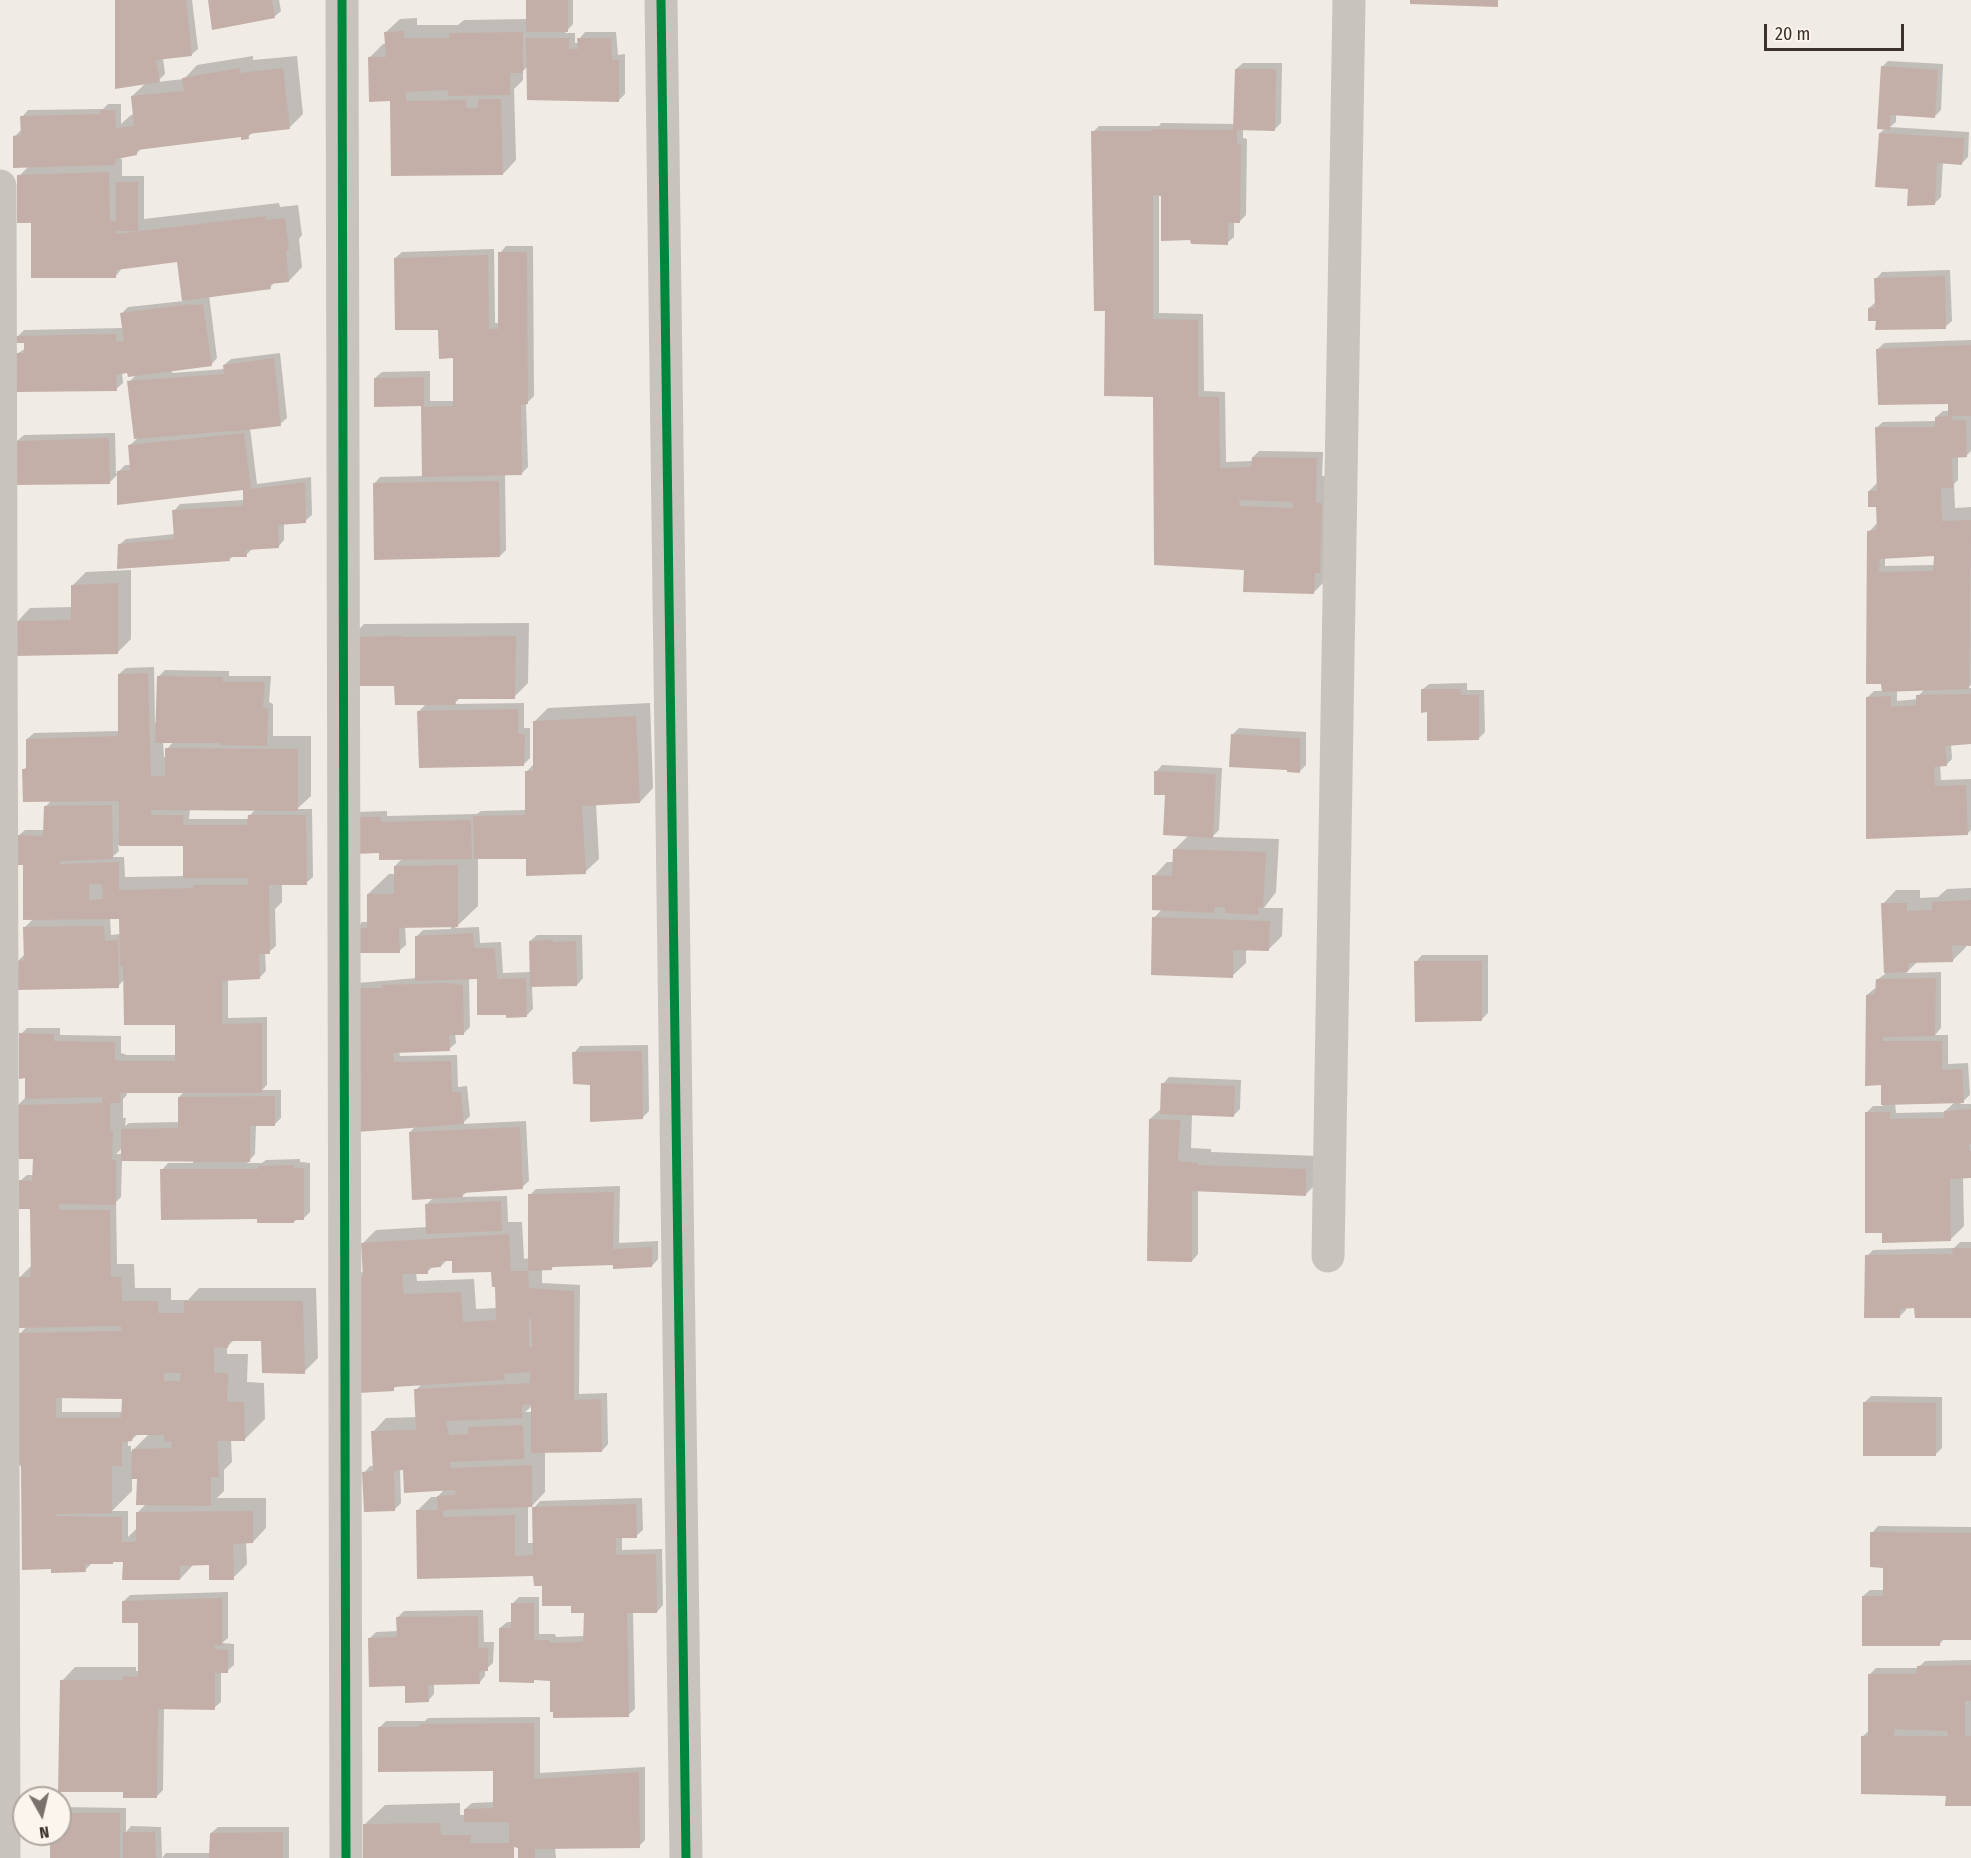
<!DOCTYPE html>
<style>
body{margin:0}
#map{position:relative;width:1971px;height:1858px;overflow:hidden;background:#f0ebe5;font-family:"Fira Sans Condensed",sans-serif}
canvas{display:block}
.north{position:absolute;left:12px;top:1786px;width:60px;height:60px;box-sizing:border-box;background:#fbf5ee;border:2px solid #aea6a0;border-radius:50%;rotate:172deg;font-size:16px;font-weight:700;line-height:24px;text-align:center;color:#3b302b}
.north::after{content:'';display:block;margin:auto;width:21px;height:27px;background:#7a716c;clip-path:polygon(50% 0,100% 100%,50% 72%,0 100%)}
.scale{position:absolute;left:1764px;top:24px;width:140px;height:27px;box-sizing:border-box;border:3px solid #3b302b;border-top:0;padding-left:8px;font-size:18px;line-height:21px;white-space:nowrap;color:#3b302b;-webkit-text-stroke:4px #fbf5ee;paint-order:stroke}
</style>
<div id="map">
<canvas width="1971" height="1858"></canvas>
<div class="north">N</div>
<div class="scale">20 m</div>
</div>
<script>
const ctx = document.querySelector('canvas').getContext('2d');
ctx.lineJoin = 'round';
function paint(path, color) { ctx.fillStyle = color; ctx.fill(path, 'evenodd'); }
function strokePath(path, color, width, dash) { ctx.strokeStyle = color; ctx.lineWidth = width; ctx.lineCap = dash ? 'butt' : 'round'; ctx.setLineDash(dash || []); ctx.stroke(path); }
const shadow = new Path2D(`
 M117,0H192L198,49L191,55L163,58L165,74L157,82L184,79L197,65L253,56V60L297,56L303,114L289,128L253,132L248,137L242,135L142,148L136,154L119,159H122V176H144V219L279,203L280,207L298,205L302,235L299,239L302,267L289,281L275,282L270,287L209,295L217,358L211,365L172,370V373L225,369L224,365L231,359L280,353L287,418L280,424L250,428L257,484L311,477L312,515L305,521L284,523V540L278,547L253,548L246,555L233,556L229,560L119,545L126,539L175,534L174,511L180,504L244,500V489L119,473L109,483L17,441L24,435L115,433L116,474L125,465H132L130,445L138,438L129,382L136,375L129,372L122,373L123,383L116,389L17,354L26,348L25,341L17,337L24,330L123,328L121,314L128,307L184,301L179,261L122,268L116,276L32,221L19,176L29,166L14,137L21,130L22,117L28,110L103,109L108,104H121V124L131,115L134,114L131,97L146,83Z
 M209,0H279L281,11L274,17Z
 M528,0H573V24L565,33H575V43H579V39L585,32H616L618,55L625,54V94L618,101L528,66L523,71V80L514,89L516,160L503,174L391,99L369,58L383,44H387L386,32L400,19L417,18V25H458L464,20L528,19Z
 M1888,61L1943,64L1941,110L1935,116L1896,114V122L1890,127L1969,132L1968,157L1962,163L1943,162L1941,197L1934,204L1910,188L1880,133L1886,128L1882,67Z
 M1243,63H1282L1281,123L1274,130L1243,129V138L1247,139L1246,215L1240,221H1234V237L1227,243L1163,194H1159V313L1203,314L1204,391L1225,392L1226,462L1253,461V457L1259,451L1323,452L1322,476L1348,477L1340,566L1314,592L1246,568L1107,309L1093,132L1099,126H1159L1161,123L1235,124L1236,69Z
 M506,246H533L534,396L526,404L528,467L521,474H505L506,550L500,556L374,484L380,477L424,476L422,405L375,378L382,372L430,371V401H454V357L440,328L395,258L402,252L494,249L495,323H499L500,253Z
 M1950,270L1952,321L1945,327L1877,319L1869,308L1877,301L1876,279L1882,272Z
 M1971,340V451L1966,456H1958V480L1954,484L1955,508L1971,507V685L1968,688H1971V743L1951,744L1952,759L1946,765H1940L1941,780L1971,779V830L1968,833L1867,698L1874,691H1883L1869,532L1878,522V506L1869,491L1878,482L1876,428L1883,422L1936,421V417L1943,411H1949V402L1878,349L1884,343ZM1935,555V565L1885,566V557ZM1925,689L1918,696V699L1897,701V690Z
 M131,570V639L117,653L17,622L30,608L72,607V586L86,572Z
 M529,623L528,683L514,697L460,698L454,704L524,703V728H530V758L524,764L419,711L427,703L396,684L351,638L364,624Z
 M154,667L155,722H157L159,676L165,670L229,671V676H271L269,702L273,704V736H311V796L297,809H312L313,877L306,883H282V902L275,909L276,946L269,952H265L266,971L259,978L228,979V1018L267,1017V1085L262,1090H281V1118L275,1124L256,1125L255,1154L247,1163H262L266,1160L300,1159V1162L310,1163V1212L304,1218L297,1219L294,1222L258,1218L162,1170L168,1163H193V1160H122L121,1197L116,1202L117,1264H134L135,1288H171V1300H188L199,1288H316L318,1358L304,1372L263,1339H235L227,1347V1354H248L247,1382L264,1383L265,1419L244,1440H231L232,1462L224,1470V1491L217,1498H266V1528L253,1542H246L247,1564L233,1578L211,1564H194L180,1579L124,1560L91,1564L85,1570L53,1571L20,1334L27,1326L19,1278L32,1265V1208L20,1181L27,1175H34L35,1158H18V1105L27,1096V1077L21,1034L27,1028H60V1035L121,1036V1053L127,1055H177V1023L125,979L118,986L18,961L25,954L24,928L34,918L18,836L25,830H44L45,807L52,800L23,770L28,766L27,739L34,733L120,731L119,674L126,668ZM163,741H174L167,749V757H164ZM190,808L256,809L249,816V819H189ZM118,845H185L184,876L125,877L124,857H112L119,851ZM123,917L121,934L111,935L110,918ZM185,1091L179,1097V1122L129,1123L125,1126L126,1118H123V1099L127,1095L126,1092ZM123,1147V1154H116ZM62,1396H123V1412H62ZM150,1433L131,1452V1446H128V1440H131L138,1434ZM132,1477H138L146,1504L138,1512L137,1528L128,1537V1511H112L132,1491Z
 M1467,683V690H1484L1485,732L1478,739L1428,710L1422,690L1429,684Z
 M650,703L653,788L640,802L596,804L599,859L585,872L528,857L478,858V906L455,928L479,927L480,943L501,942L503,973L531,972L530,941L537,935H582L583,978L577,985L532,986L533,1009L526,1016L478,978H469L470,1027L464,1033H455L456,1043L449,1049L399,1051L400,1056L457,1055L458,1087L467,1086L470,1116L462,1124L526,1121L529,1181L522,1187L468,1191L461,1197L507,1196L508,1222H522L524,1259L530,1258V1195L536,1189L620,1186L619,1243L658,1241V1259L652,1266L615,1263L555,1265L551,1269H542V1283L580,1285L579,1394L607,1393L608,1444L602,1451H545V1492L532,1506H528V1543H534V1508L540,1501L642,1498L643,1530L636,1536L622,1537V1550L662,1549L663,1605L657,1612L633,1611L635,1709L628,1715L551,1679H535L533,1681L500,1628L507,1622H512L513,1603L519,1597H539V1634H555L556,1637L584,1636L585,1611L543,1585L535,1572L417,1511L431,1497H437L445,1489L404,1469H400L401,1503L394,1510L364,1473L370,1466H374L373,1432L386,1418L417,1417L416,1390L422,1384L397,1385L393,1389L357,1277L364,1270L363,1243L376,1230L427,1227L426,1205L434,1197L410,1132L416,1126L358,983L417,978V936L423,930L451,929V926H405L406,945L399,951L356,929L362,922H369L368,894L389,874H395V866L403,858L380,852H352L358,812L387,811V816L477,814L481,811L527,810L526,772L534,764V722L548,708ZM447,1260L492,1270L496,1285L497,1308L476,1309L474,1279L417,1281L416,1273L427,1272L434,1266H441ZM532,1406V1412H525Z
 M1239,728L1306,732V765L1299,772L1289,768L1232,735Z
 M1162,765L1222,768L1219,830L1212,837L1279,839L1276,892L1264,908H1283L1282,936L1268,950L1246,949V963L1232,976L1154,918L1162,909L1154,876L1167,862H1174L1175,849L1189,835L1156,772Z
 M1971,888V944H1966V947L1952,961L1917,962L1906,973L1941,972V1028L1935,1035H1948V1064L1968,1063L1970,1095L1960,1104H1971V1177H1963L1964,1226L1951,1239L1866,1113L1873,1106H1883L1882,1084L1867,995L1874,989H1877V980L1885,974L1883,904L1896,890H1920V898L1938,897L1947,889ZM1955,1102L1944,1112L1896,1113L1895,1103Z
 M1422,955H1488V1013L1482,1019L1416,962Z
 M648,1045L649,1111L642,1118L592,1083L574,1053L580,1046Z
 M1169,1077L1241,1080L1240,1109L1234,1115L1192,1114L1191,1148L1211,1149V1152L1319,1156V1181L1305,1195L1198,1190V1254L1192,1261L1150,1119L1162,1108L1163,1084Z
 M1960,1242H1971V1316L1916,1307H1906V1310L1899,1317L1867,1256L1873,1250L1954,1248Z
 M1871,1396L1942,1397V1448L1935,1455L1865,1402Z
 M1878,1526L1971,1527V1639L1945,1638L1939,1645L1863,1596L1870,1590H1885L1884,1566L1872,1533Z
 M228,1592V1638L222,1643L234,1644V1665L227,1671L221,1672V1702L214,1708H164L163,1790L157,1796L124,1788L62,1681L75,1667H136V1671H140V1622L124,1601L130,1595Z
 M483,1610L484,1642H494L493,1663L485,1670V1676L479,1683L434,1684V1694L428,1701L406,1685L370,1638L376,1632L398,1631V1617L404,1611Z
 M1971,1660V1805L1948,1795L1863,1736L1870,1730L1869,1675L1876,1668H1918L1925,1661Z
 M540,1717V1773L645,1767V1840L639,1846L555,1847L556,1858H519V1846H512V1858H365L364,1825L385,1805L460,1803V1815H466L465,1809L472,1803L495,1802V1769L379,1728L386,1721H425L428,1718Z
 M60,1807L126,1808V1832L131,1826L161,1827L162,1858L166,1853H211V1833L218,1827H289V1858H51V1834H60Z`);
const building = new Path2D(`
 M115,0H186L192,56L156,60L160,82L115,89Z
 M208,0H272L275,18L212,30Z
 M526,0H568V32H526Z
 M1410,0H1498V7L1410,4Z
 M404,31V38H449V33L523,32V73H510V95L448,96V90L406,92V101L466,100V108H478V99H501L503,175L391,176L390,101L369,102L368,57H386L384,32Z
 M526,38H569V49H578L577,38H611L612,60H619V102L527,100Z
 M1881,66L1938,70L1935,118L1890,115V130L1877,129Z
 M240,68V73L283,68L290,129L248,134L249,139L241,140V137L137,150V155L116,159L115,165L13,168V136L21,135L20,116L100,114V110H115L116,128L134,126L131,96L184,91L182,78Z
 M1235,69H1276L1275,131L1237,130V144L1241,145L1240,223H1228V245L1191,244L1190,240L1161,241V196L1153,195V319L1198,320V397H1219L1220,468L1251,467L1252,457L1317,458L1316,503H1322L1320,573H1315L1314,594L1243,592L1244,570L1154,565L1153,397L1104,396L1105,311H1094L1091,131H1153V129L1233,130ZM1239,500L1293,502V508L1240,506Z
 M1879,133L1964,138L1962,165L1937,163L1935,205L1907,206L1908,189L1875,187Z
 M109,172L110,221H116V182H138V231H116V234L266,216V220L285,218L289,250L286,251L289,282L270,284L271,289L182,301L177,262L116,270V278H31V223H17V175Z
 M498,252H527L528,404L521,405L522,475L422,477L421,406L374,407V378L424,377V407L453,406V358L439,359L438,330H395L394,258L488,255L489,329H498Z
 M1945,276L1946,329L1875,330L1876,321H1868V308H1875L1874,278Z
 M191,304L192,305L203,304L212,366L128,377L127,373L116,375L117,391L16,392L15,353H24V343H15L16,336L117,334L116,342L124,341L120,313Z
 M1971,345V416H1952L1953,420H1966L1967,457L1952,458L1953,488H1941L1942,521L1971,520L1969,689L1882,692L1881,684H1866L1867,531L1877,530L1876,507H1868V491H1877L1875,427H1935V417L1948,416V404L1878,405L1876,349ZM1934,556L1933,571L1879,572L1880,559Z
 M274,358L281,426L230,432V431L134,439L127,381L224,374L223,365Z
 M244,433L251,489L305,482L306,523L278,525L279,548L246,550L247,557H229L230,561L117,569L118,544L174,539L172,510L243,506V490L117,505V471L130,470L128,445Z
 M109,438L110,484L16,485V441Z
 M499,481L500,557L374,560L373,483Z
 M118,583V654L15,656V621L71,620V585Z
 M402,636L403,637L516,636L515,699H455L456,705H395L394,686H349V637Z
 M148,673L151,776H165V748L298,749V811L151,810V815H184L183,825H247L248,815H306L307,885H269L270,954H259L260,979L222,981V1024L262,1023V1093H120L121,1103H110V1131H113L112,1160H116V1205L59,1204V1210H110L111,1277H121L122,1301H158V1313H184V1301H303L305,1374L262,1373L261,1341H229L228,1348L214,1347V1373H228L227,1402H244L245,1441H217L219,1477H211V1506L136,1505L137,1479H131L132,1449L172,1448L171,1441L165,1442L164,1435H133L132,1441L122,1442V1466H112V1513L56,1514V1516L122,1517V1542H136V1512L253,1511V1543L233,1544L234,1580H209V1565L180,1566V1580H122L123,1562H113V1564H85L86,1572L51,1573V1569L22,1570L21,1466L19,1465L18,1333L121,1331V1326L18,1328V1277H31L30,1209H19V1180L32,1181L33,1159H19L16,1105L102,1103V1097L25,1099V1078L19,1079V1033L54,1034V1041L115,1042V1060L120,1061H175V1025H124L123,966H120L119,919L23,920V865H18L17,835L43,836L44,806L112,805L113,859L60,861V864L119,862V890L193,888V885H248V878H183V846H119V801L23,802L22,769H26V739L118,736V674ZM89,884H102L103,899L89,900ZM164,1373H181L180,1381H164ZM56,1398L122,1399L121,1418H56Z
 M157,676L223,677V682H265L263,708H267L268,712L267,746L220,745L221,743H155Z
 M1421,689H1461V695H1479V740L1427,741V712L1421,713Z
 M1971,694V744L1945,746L1947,766L1934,767L1935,786L1966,785L1968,835L1866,839V697L1891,696V707L1916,705V695Z
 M518,709V734H525L524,766L419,768L417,711Z
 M636,716L640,803L582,806L586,874L526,876V859H474L473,816L525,815V771H533V721Z
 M1231,734L1300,738V773L1287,772V770L1229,767Z
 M1154,771L1216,774L1213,838L1163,835L1165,795H1154Z
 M350,817H381V822L471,820L472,859L379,860V853L353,854Z
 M1173,849L1266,852L1263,908L1258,907L1259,915L1225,913V907H1215L1214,913L1152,910V875L1172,876Z
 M458,865V927L399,928L400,953H356L354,928H367V894H394V866Z
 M1971,900V946L1952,945L1953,962L1908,963V972L1884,973L1881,903H1907V911L1932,910V902Z
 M1152,917L1270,921L1269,951L1233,950V978L1151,975Z
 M104,926L105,941L118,940L119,988L17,990L16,961L24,960L23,927Z
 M473,933L474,948H495L497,979L526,978L527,1017L506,1018V1015H477V979L415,981V936Z
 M553,940V942L576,941L577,986L530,987L529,941Z
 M1414,961H1482V1021L1415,1022Z
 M1936,978L1935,1036L1883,1037V1041H1942V1070L1962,1069L1964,1103L1881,1105V1085L1865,1086L1866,995L1875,994L1876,979Z
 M447,983L463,985L464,1035H449L450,1051L393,1053L394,1062L451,1061L452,1092H461L464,1124L357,1132L350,988H382V985Z
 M642,1051L643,1119L590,1122V1085L573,1084L572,1052Z
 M1161,1083L1235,1086L1234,1117L1160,1114Z
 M275,1096V1126H250V1162L121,1161V1129L178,1128V1097Z
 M1971,1109V1144H1969V1151H1971V1178L1950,1179L1951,1241L1882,1243V1233H1865V1112H1890V1119L1944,1118V1111Z
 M1149,1119L1180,1120L1178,1161L1198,1163V1165L1306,1169V1196L1192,1191V1262L1147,1261Z
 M520,1127L523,1189L462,1193L463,1197L412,1200L409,1132Z
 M294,1165V1168H304V1220H294V1223H257V1219L161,1220L160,1169H258V1166Z
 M614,1192L613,1249L652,1247V1267L613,1269V1265L552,1267V1270L528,1271L529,1288L574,1291V1400L601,1399L602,1452L531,1453V1404L522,1405V1418L446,1421L449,1435L468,1434V1427L523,1425L524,1459L450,1462V1468L532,1465V1507L443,1510V1517L515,1515V1556L533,1555L532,1507L636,1504L637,1538H616V1555L656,1554L657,1613H627L629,1717L553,1718V1712H550V1681L534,1680V1683L499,1682V1628H511V1603H534V1640H549L550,1643L583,1642L584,1613H571V1606H542V1586H534L533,1576L417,1579L416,1510H438L437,1496L456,1495L455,1490L404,1493L403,1470L394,1471L395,1511L364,1512L362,1472L373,1471L371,1431L416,1430L414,1389L530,1383V1372L504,1374L505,1380L394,1387V1391L358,1393L355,1276H363L361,1243L509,1234L511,1271H528V1194ZM441,1261H452V1273L491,1272L492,1287H495L496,1320L463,1322L461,1292L404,1294L402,1274H428V1268L441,1267ZM531,1318L532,1347H529V1319Z
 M501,1201L502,1231L426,1234L425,1204Z
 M1952,1248H1971V1318H1915L1914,1308L1900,1309V1318H1864L1865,1255L1953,1254Z
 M1863,1402L1936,1403V1456H1863Z
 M1870,1532L1971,1533V1640H1940V1646H1862V1596H1883V1568L1870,1567Z
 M222,1598V1646L215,1645V1649L228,1650V1673H215V1710L158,1709L157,1798H123V1792H58L60,1680H123L122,1676L138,1677V1623H122V1601Z
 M478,1616V1648H488V1671H479L480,1684L428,1685L429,1702L405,1703V1686L369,1687L368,1638L397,1637L396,1617Z
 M1971,1665V1701H1965V1736H1971V1806H1945L1946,1796L1861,1794V1736H1868V1674H1917V1666ZM1894,1729L1947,1731L1948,1736H1894Z
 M534,1723V1779L639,1772L640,1848L535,1849V1858H518V1848L514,1847V1858H363V1824L440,1823L441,1835H471L470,1843H509V1822H464V1809L493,1808V1771L378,1772V1727H420V1724Z
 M60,1813H120V1858H50V1834H60Z
 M123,1832H155L156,1858H123Z
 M283,1832V1858H209L210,1833Z`);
const minor = new Path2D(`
 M342,0L346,1858
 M661,0L686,1858
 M0,186L4,1858
 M1328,1256L1349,0`);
const cycleway = new Path2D(`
 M342,0L346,1858
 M661,0L686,1858`);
paint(shadow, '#0003');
paint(building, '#c3afa7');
strokePath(minor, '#c9c3be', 33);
strokePath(cycleway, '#00873e', 9);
</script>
